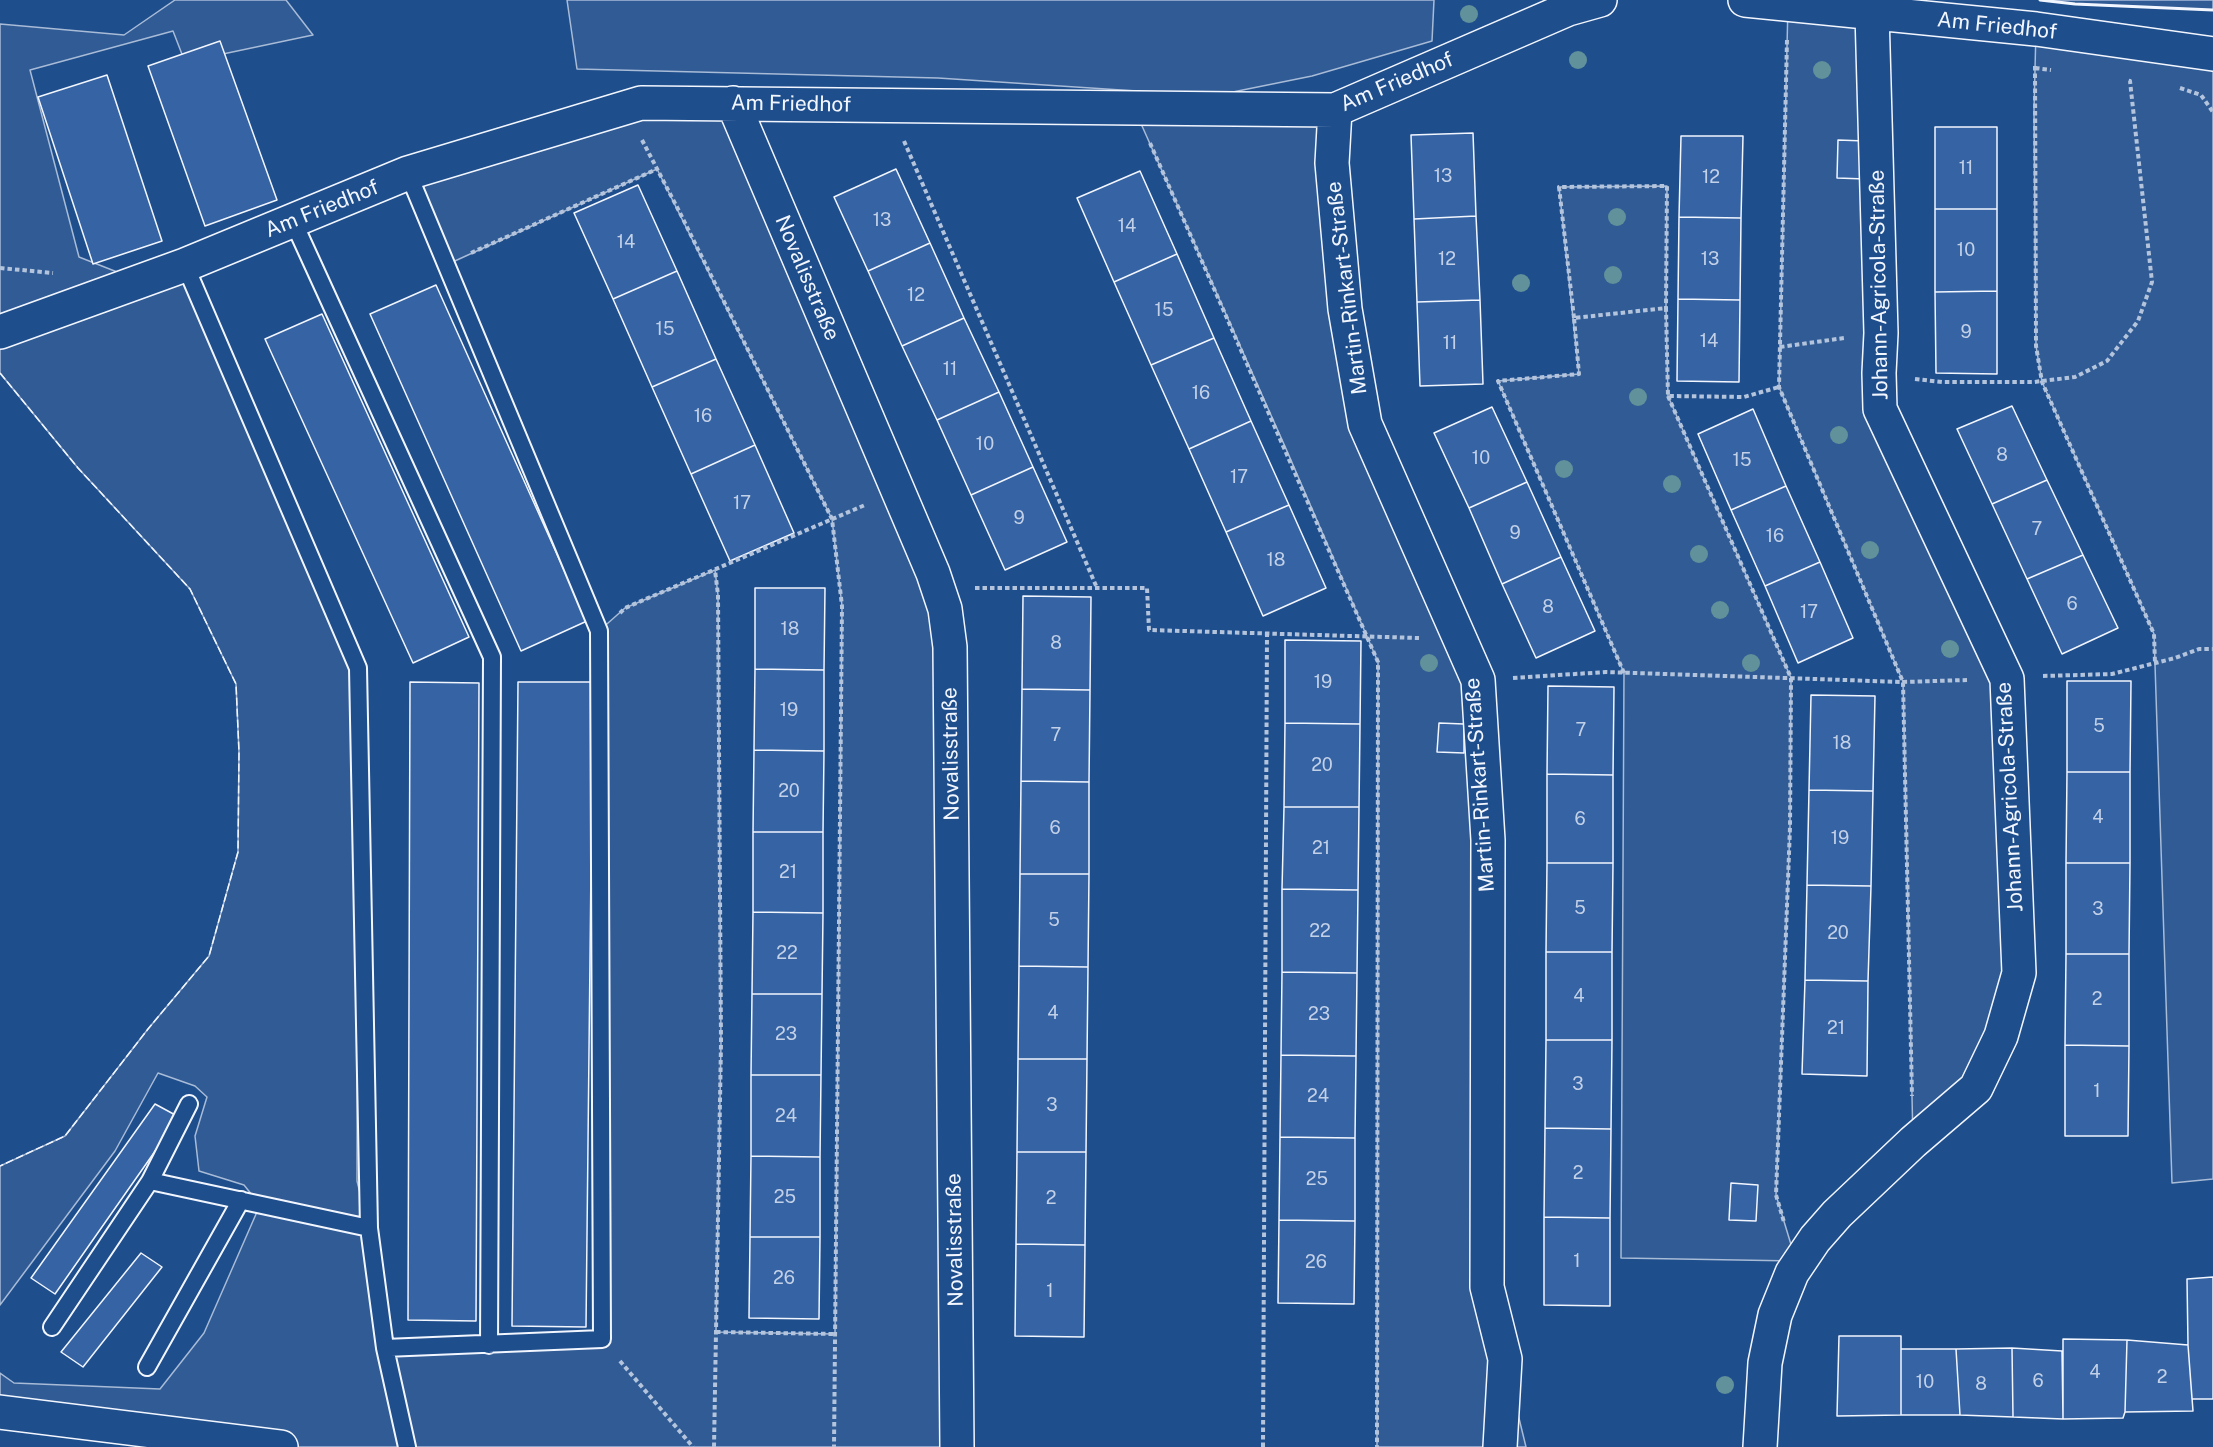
<!DOCTYPE html>
<meta charset="utf-8">
<style>
body{margin:0}
canvas{display:block;background:#1f4e8c}
</style>
<canvas width="2213" height="1447"></canvas>
<script>
const ctx = document.querySelector('canvas').getContext('2d');
ctx.lineJoin = 'round';
function paint(path, color) { ctx.fillStyle = color; ctx.fill(path, 'evenodd'); }
function strokePath(path, color, width, dash) { ctx.strokeStyle = color; ctx.lineWidth = width; ctx.lineCap = dash ? 'butt' : 'round'; ctx.setLineDash(dash || []); ctx.stroke(path); }
function write(font, color, halo, rows, align = 'center') {
  ctx.font = font + ' "Public Sans",sans-serif'; ctx.lineWidth = 4.5; ctx.setLineDash([]); ctx.textBaseline = 'middle'; ctx.strokeStyle = halo; ctx.fillStyle = color; for (const [text, x, y, turn = 0] of rows) {
    ctx.save(); ctx.translate(x, y); ctx.rotate((+turn || 0) * Math.PI / 180); ctx.textAlign = isNaN(turn) ? turn : align; if (halo) ctx.strokeText(text, 0, 0); ctx.fillText(text, 0, 0); ctx.restore();
  }
}
const built = new Path2D(`
 M175,0H286L313,35L185,62L173,31L30,70L79,257L140,281L185,265L358,668L357,1181L369,1228L385,1348L602,1339L599,631L625,608L715,570L718,595L721,1043L716,1332L835,1334L842,606L832,519L657,169L446,265L408,173L641,103H733L933,573L957,1447H281L0,1412V1373L14,1383L160,1389L204,1333L260,1205L244,1185L199,1171L195,1136L207,1097L195,1086L158,1073L115,1151L0,1305V1166L65,1136L148,1029L209,956L238,852L239,752L236,684L190,589L78,468L0,373V24L124,35Z
 M567,0H1434L1432,41L1312,76L1213,96L938,78L577,69Z
 M2040,0H2213V10L2075,4Z
 M1788,4L1872,13L1879,373L2007,679L2001,1036L1913,1142L1903,682L1779,387Z
 M2036,29L2213,54V1179L2172,1183L2154,634L2042,382L2036,346L2034,110Z
 M1134,108L1335,110L1365,424L1478,680L1487,1287L1526,1447H1377L1378,662L1287,451Z
 M1667,186L1666,308L1668,396L1791,678L1790,827L1776,1195L1796,1261L1621,1258L1624,673L1498,381L1579,374L1559,187Z`);
const building = new Path2D(`
 M220,41L277,200L205,226L148,66Z
 M107,75L162,241L93,264L38,97Z
 M1935,127H1997V209H1935Z
 M1473,133L1476,216L1414,219L1411,135Z
 M1681,136H1743L1741,218L1679,217Z
 M1838,140L1865,141V179L1837,178Z
 M896,169L930,243L868,271L834,197Z
 M1140,171L1177,254L1114,282L1077,198Z
 M638,185L677,271L613,299L574,213Z
 M1935,209H1997V291L1935,292Z
 M1476,216L1480,300L1417,302L1414,219Z
 M1679,217L1741,218L1740,300L1678,299Z
 M930,243L964,318L902,346L868,271Z
 M1177,254L1214,338L1151,365L1114,282Z
 M677,271L716,359L652,387L613,299Z
 M436,285L587,621L521,651L370,314Z
 M1997,291V374L1936,373L1935,292Z
 M1678,299L1740,300L1739,382L1677,381Z
 M1480,300L1483,384L1420,386L1417,302Z
 M322,314L469,637L413,663L265,339Z
 M964,318L999,392L937,420L902,346Z
 M1214,338L1251,421L1189,449L1151,365Z
 M716,359L755,445L691,474L652,387Z
 M999,392L1033,467L971,495L937,420Z
 M2012,406L2047,480L1992,504L1957,429Z
 M1492,407L1527,482L1469,508L1434,433Z
 M1753,409L1786,486L1731,510L1698,434Z
 M1251,421L1289,505L1226,532L1189,449Z
 M755,445L794,533L730,561L691,474Z
 M1033,467L1067,542L1005,570L971,495Z
 M2047,480L2083,555L2027,579L1992,504Z
 M1527,482L1561,557L1502,584L1469,508Z
 M1786,486L1820,562L1765,586L1731,510Z
 M1289,505L1326,588L1263,616L1226,532Z
 M2083,555L2118,628L2062,654L2027,579Z
 M1561,557L1595,631L1536,658L1502,584Z
 M1820,562L1853,638L1798,663L1765,586Z
 M755,588H825L824,670L755,669Z
 M1023,596L1091,597L1090,690L1022,689Z
 M1285,640L1361,641L1360,724L1285,723Z
 M755,669L824,670V751L754,750Z
 M2067,681H2131L2130,772H2067Z
 M410,682L479,683L476,1321L408,1320Z
 M518,682H593L586,1327L512,1326Z
 M1548,686L1614,687L1613,775L1547,774Z
 M1022,689L1090,690L1089,782L1021,781Z
 M1811,695L1875,696L1873,791L1809,790Z
 M1285,723L1360,724L1359,807H1284Z
 M1439,723L1464,724V753L1437,752Z
 M754,750L824,751L823,832H753Z
 M2067,772H2130V863H2066Z
 M1547,774L1613,775V863H1547Z
 M1021,781L1089,782V874H1020Z
 M1809,790L1873,791L1871,886L1807,885Z
 M1284,807H1359L1358,890L1282,889Z
 M753,832H823V913L753,912Z
 M1547,863H1613L1612,952H1546Z
 M2066,863H2130L2129,954H2066Z
 M1020,874H1089L1088,967L1019,966Z
 M1807,885L1871,886L1868,981L1805,980Z
 M1282,889L1358,890L1357,973L1282,972Z
 M753,912L823,913L822,994H752Z
 M1546,952H1612V1040H1546Z
 M2066,954H2129V1046L2065,1045Z
 M1019,966L1088,967L1087,1059H1018Z
 M1282,972L1357,973L1356,1056L1281,1055Z
 M1805,980L1868,981L1867,1076L1802,1074Z
 M752,994H822L821,1075H751Z
 M1546,1040H1612L1611,1129L1545,1128Z
 M2065,1045L2129,1046L2128,1136H2065Z
 M1281,1055L1356,1056L1355,1138L1280,1137Z
 M1018,1059H1087L1086,1152H1017Z
 M751,1075H821L820,1157L751,1156Z
 M155,1104L179,1117L55,1294L31,1278Z
 M1545,1128L1611,1129L1610,1218L1544,1217Z
 M1280,1137L1355,1138V1221L1279,1220Z
 M1017,1152H1086L1085,1245L1016,1244Z
 M751,1156L820,1157V1237H750Z
 M1731,1183L1758,1185L1756,1221L1729,1220Z
 M1544,1217L1610,1218V1306L1544,1305Z
 M1279,1220L1355,1221L1354,1304L1278,1303Z
 M750,1237H820L819,1319L749,1318Z
 M1016,1244L1085,1245L1084,1337L1015,1336Z
 M141,1253L162,1267L83,1367L61,1352Z
 M2213,1277V1399H2192L2188,1345L2187,1279Z
 M1839,1336H1901V1415L1837,1416Z
 M2063,1339L2127,1340L2125,1412L2123,1418L2063,1419Z
 M2127,1340L2188,1345L2193,1411L2125,1412Z
 M2012,1348L2013,1417L1960,1415L1956,1349Z
 M2012,1348L2062,1351L2063,1419L2013,1417Z
 M1901,1349H1956L1960,1415H1901Z`);
const path = new Path2D(`
 M1787,40L1779,387L1903,682L1912,1096
 M2035,66L2036,346L2042,382L2154,634L2155,663
 M2035,68L2051,70
 M2180,88L2201,95L2213,112
 M642,140L679,211L832,519L842,606L834,1447
 M904,141L1097,588
 M1150,143L1378,662L1377,1447
 M471,253L657,169
 M0,268L53,273
 M1574,318L1559,187L1667,186L1666,308
 M1780,347L1844,338
 M1915,379L1942,382H2034L2075,377L2107,361L2138,321L2152,282L2130,81L2127,80
 M1668,396L1791,678L1790,827L1776,1195L1784,1222
 M975,588H1147L1149,630L1419,638
 M620,613L625,608L865,505
 M1624,673L1498,381L1579,374L1574,318L1666,308L1668,396L1744,397L1779,387
 M2043,676L2112,674L2175,658L2199,649H2213
 M1513,678L1606,672L1903,682L1967,680
 M716,1332L835,1334
 M620,1361L693,1447
 M714,1447L721,1043L718,595L715,570
 M1263,1447L1267,634`);
const lane = new Path2D(`
 M293,221L492,657L489,1345
 M185,265L358,668L369,1228L385,1348L407,1447
 M150,1181L369,1228
 M52,1327L150,1181L189,1104
 M385,1348L602,1339L599,631L408,173
 M147,1367L241,1200`);
const street = new Path2D(`
 M1745,0L2036,29L2213,54
 M733,103L933,573L945,609L950,647L957,1447
 M1335,110L1332,163L1345,309L1365,424L1478,680L1488,840L1487,1287L1505,1359L1500,1447
 M0,332L185,265L408,173L641,103L1335,110L1568,9L1600,0
 M0,1412L281,1447
 M1760,1447L1765,1363L1775,1315L1792,1273L1815,1239L1837,1214L1913,1142L1976,1088L2001,1036L2019,973L2007,679L1880,409L1879,373L1881,333L1872,13`);
const fence = new Path2D(`
 M0,373L78,468L190,589L236,684L239,752L238,852L209,956L148,1029L65,1136L0,1166`);
const wall = new Path2D(`
 M2040,0L2075,4L2213,10`);
const trees = [
 [1469,14],
 [1578,60],
 [1822,70],
 [1617,217],
 [1613,275],
 [1521,283],
 [1638,397],
 [1839,435],
 [1564,469],
 [1672,484],
 [1870,550],
 [1699,554],
 [1720,610],
 [1950,649],
 [1429,663],
 [1751,663],
 [1725,1385]
];
const numberNames = [
 ["11",1966,168],
 ["13",1443,176],
 ["12",1711,177],
 ["13",882,220],
 ["14",1127,226],
 ["14",626,242],
 ["10",1966,250],
 ["12",1447,259],
 ["13",1710,259],
 ["12",916,295],
 ["15",1164,310],
 ["15",665,329],
 ["9",1966,332],
 ["14",1709,341],
 ["11",1450,343],
 ["11",950,369],
 ["16",1201,393],
 ["16",703,416],
 ["10",985,444],
 ["8",2002,455],
 ["10",1481,458],
 ["15",1742,460],
 ["17",1239,477],
 ["17",742,503],
 ["9",1019,518],
 ["7",2037,529],
 ["9",1515,533],
 ["16",1775,536],
 ["18",1276,560],
 ["6",2072,604],
 ["8",1548,607],
 ["17",1809,612],
 ["18",790,629],
 ["8",1056,643],
 ["19",1323,682],
 ["19",789,710],
 ["5",2099,726],
 ["7",1581,730],
 ["7",1056,735],
 ["18",1842,743],
 ["20",1322,765],
 ["20",789,791],
 ["4",2098,817],
 ["6",1580,819],
 ["6",1055,828],
 ["19",1840,838],
 ["21",1321,848],
 ["21",788,872],
 ["5",1580,908],
 ["3",2098,909],
 ["5",1054,920],
 ["22",1320,931],
 ["20",1838,933],
 ["22",787,953],
 ["4",1579,996],
 ["2",2097,999],
 ["4",1053,1013],
 ["23",1319,1014],
 ["21",1836,1028],
 ["23",786,1034],
 ["3",1578,1084],
 ["1",2097,1091],
 ["24",1318,1096],
 ["3",1052,1105],
 ["24",786,1116],
 ["2",1578,1173],
 ["25",1317,1179],
 ["25",785,1197],
 ["2",1051,1198],
 ["1",1577,1261],
 ["26",1316,1262],
 ["26",784,1278],
 ["1",1050,1291],
 ["4",2095,1372],
 ["2",2162,1377],
 ["6",2038,1381],
 ["10",1925,1382],
 ["8",1981,1384]
];
const streetNames = [
 ["Am Friedhof",1997,26,6],
 ["Am Friedhof",1397,82,-23],
 ["Am Friedhof",791,104,1],
 ["Am Friedhof",322,209,-22],
 ["Novalisstraße",807,278,67],
 ["Johann-Agricola-Straße",1879,285,-91],
 ["Martin-Rinkart-Straße",1347,288,-97],
 ["Novalisstraße",951,754,-91],
 ["Martin-Rinkart-Straße",1480,785,-94],
 ["Johann-Agricola-Straße",2010,797,-93],
 ["Novalisstraße",955,1240,-91]
];
paint(built, '#305b95');
strokePath(built, '#a8bbd7', 1.5);
paint(building, '#3563a3');
strokePath(building, '#f2f6ff', 1.5);
strokePath(lane, '#f2f6ff', 20);
strokePath(street, '#f2f6ff', 36);
strokePath(path, '#b3c4dc', 4, [4.5, 3]);
strokePath(lane, '#1f4e8c', 16);
strokePath(street, '#1f4e8c', 33);
strokePath(fence, '#f2f6ff', 1.5, [8, 3]);
strokePath(wall, '#f2f6ff', 3);
ctx.fillStyle = '#61919a';
for (const [x, y] of trees) { ctx.beginPath(); ctx.arc(x, y, 9, 0, 2 * Math.PI); ctx.fill(); }
write('18px', '#c3d1e8', null, numberNames);
write('21px', '#f2f6ff', '#1f4e8c', streetNames);
</script>
